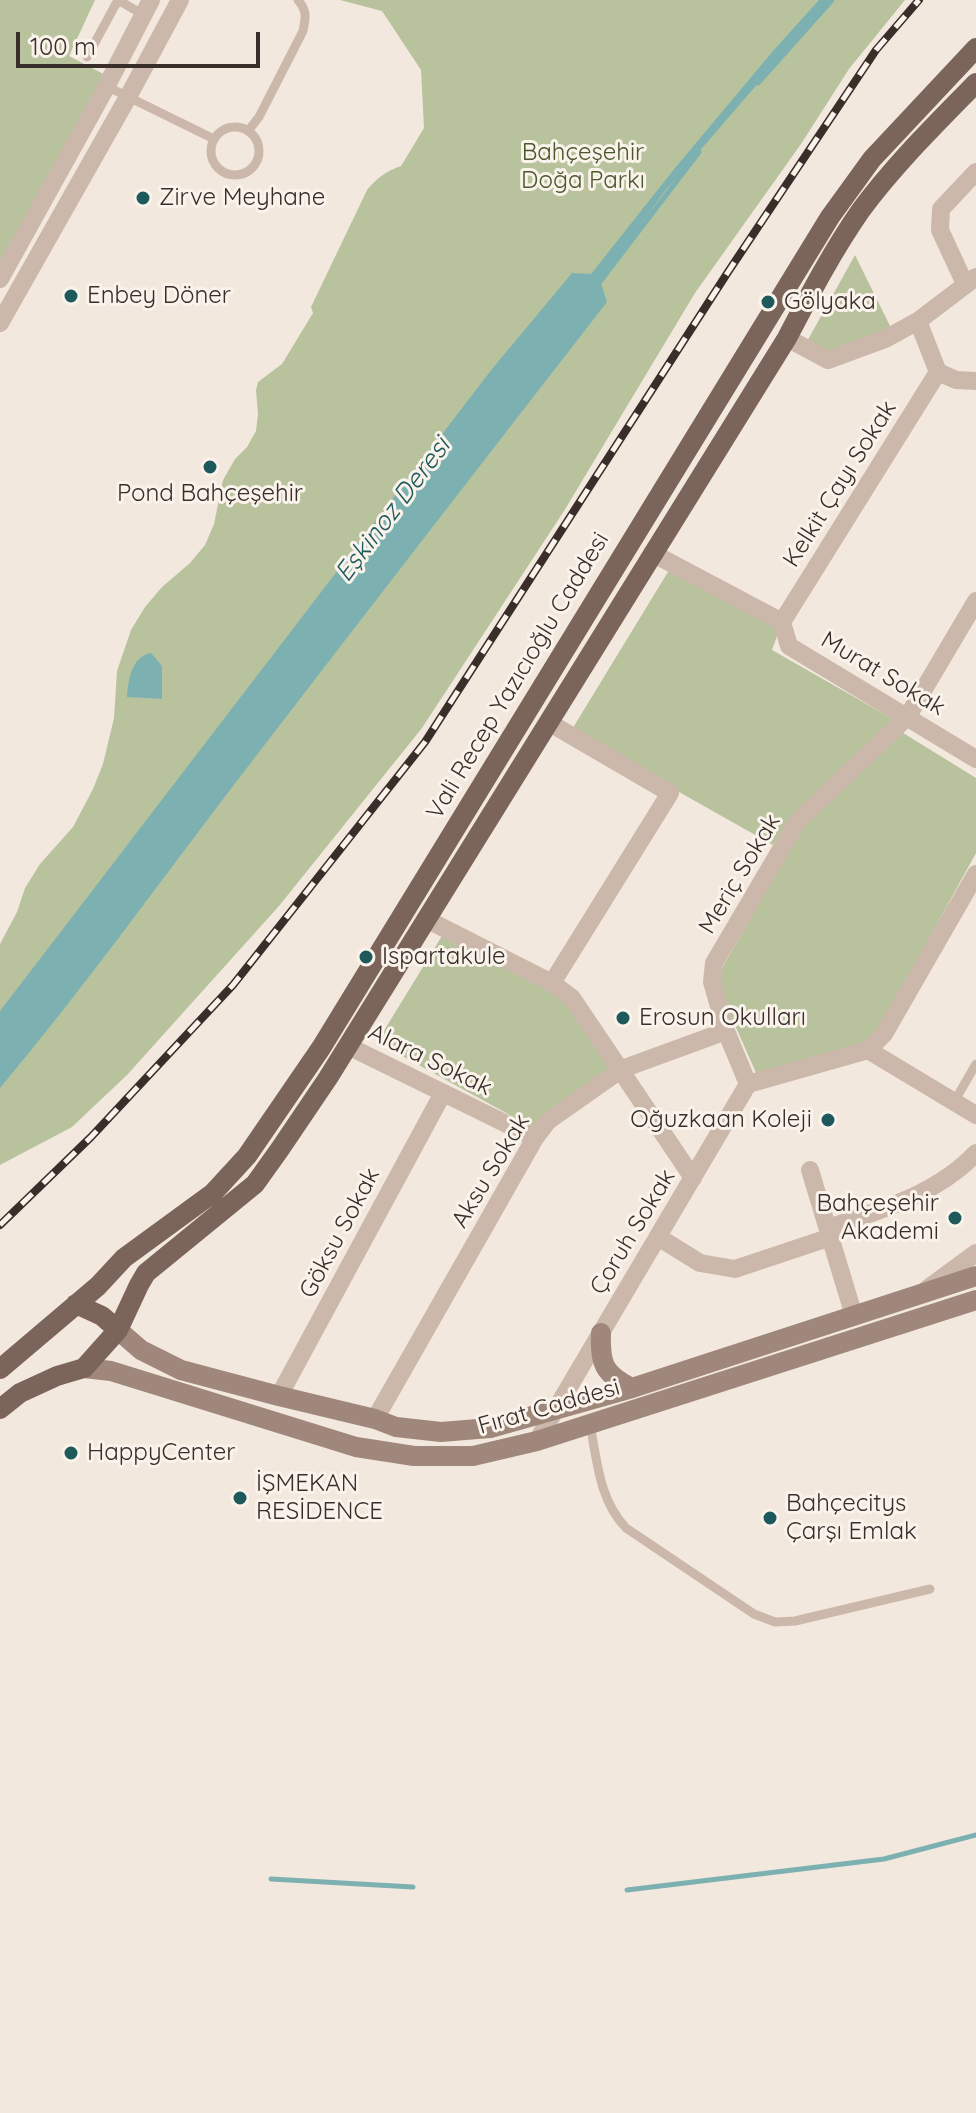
<!DOCTYPE html>
<meta charset="utf-8">
<style>
body{margin:0}
#map{position:relative;width:976px;height:2113px;overflow:hidden;background:#f3e8de;font-family:Quicksand,sans-serif}
canvas{display:block}
.scale{position:absolute;left:16px;top:32px;width:244px;height:36px;box-sizing:border-box;border:4px solid #392e29;border-top:0;padding-left:10px;font-size:24px;line-height:28px;white-space:nowrap;color:#392e29;-webkit-text-stroke:6px #faf3eb;paint-order:stroke}
</style>
<div id="map">
<canvas width="976" height="2113"></canvas>
<div class="scale">100 m</div>
</div>
<script>
const ctx = document.querySelector('canvas').getContext('2d');
ctx.lineJoin = 'round';
function paint(path, color) { ctx.fillStyle = color; ctx.fill(path, 'evenodd'); }
function strokePath(path, color, width, dash) { ctx.strokeStyle = color; ctx.lineWidth = width; ctx.lineCap = dash ? 'butt' : 'round'; ctx.setLineDash(dash || []); ctx.stroke(path); }
function write(font, color, halo, rows, align = 'center') {
  ctx.font = font + ' Quicksand,sans-serif'; ctx.lineWidth = 6; ctx.setLineDash([]); ctx.textBaseline = 'middle'; ctx.strokeStyle = halo; ctx.fillStyle = color; for (const [text, x, y, turn = 0] of rows) {
    ctx.save(); ctx.translate(x, y); ctx.rotate((+turn || 0) * Math.PI / 180); ctx.textAlign = isNaN(turn) ? turn : align; if (halo) ctx.strokeText(text, 0, 0); ctx.fillText(text, 0, 0); ctx.restore();
  }
}
const green = new Path2D(`
 M0,0H95L69,56L111,78L0,279Z
 M340,0H905L849,69L801,144L695,293L564,511L422,728L279,906L127,1075L72,1127L0,1165V944L17,912L25,888L40,864L73,827L93,789L103,764L114,718L117,671L131,630L145,607L162,587L190,563L205,545L214,524L223,480L235,459L247,447L256,431L258,414L256,390L258,382L282,364L313,313L311,307L367,190C377,178 386,171 401,166L424,128L421,70L382,11Z
 M855,255L891,328L829,355L805,345Z
 M674,562L782,622L772,650L893,719L791,817L773,845L571,731Z
 M900,731L976,778V853L881,1026L861,1045L757,1075L718,987L723,966L805,823Z
 M445,931L570,1001L613,1068L537,1130L377,1042Z`);
const water = new Path2D(`
 M819,0H830L665,191L600,281L607,302C482,463 357,624 233,786C156,887 82,990 0,1088V1011L492,369L572,273L591,274L675,168L773,51Z
 M151,653L162,666V699L127,697C128,680 132,656 151,653Z`);
const stream = new Path2D(`
 M758,83L832,0
 M596,287L699,152
 M271,1879L413,1887
 M627,1890L884,1859L976,1835`);
const lane = new Path2D(`
 M87,57L118,0L144,15
 M106,86L214,139
 M211 151a24 24 0 1 1 48 0a24 24 0 1 1-48 0Z
 M248,131L259,117L303,31C306,17 307,11 298,0
 M954,1102L976,1064
 M590,1424C597,1460 599,1500 626,1528L754,1614L775,1622L795,1621L930,1589`);
const street = new Path2D(`
 M0,279L103,93L151,0
 M965,284L940,230L941,209L976,172
 M918,321L938,372L956,380L976,381
 M0,323L128,97L180,0
 M787,338L828,360L885,339L918,321L976,277
 M652,553L782,622L789,646L976,759
 M782,622L938,372
 M548,722L670,793L552,983
 M426,919L552,983L572,998L693,1178
 M348,1046L535,1138
 M868,1050L976,1115
 M748,1084L726,1031L712,982L714,963L797,822L908,716L976,601
 M810,1170L854,1316
 M828,1228C881,1210 936,1195 976,1153
 M658,1237L700,1263L735,1269L831,1237
 M927,1289L976,1253
 M279,1396L443,1093
 M375,1419L535,1138L548,1121L622,1069L726,1031
 M537,1441L748,1084L868,1050L884,1034L976,874`);
const secondary = new Path2D(`
 M118,1330L141,1350L181,1370L279,1396L375,1419L396,1427L441,1432L490,1428L632,1388L976,1276
 M601,1333C600,1363 603,1374 632,1388
 M84,1368L111,1371L356,1447L414,1456H473L537,1441L976,1300`);
const primary = new Path2D(`
 M76,1304L102,1316L118,1330
 M0,1369L98,1286L124,1258L213,1193L247,1156L321,1048L830,217L872,159L976,48
 M0,1409L20,1393L57,1376L84,1368L118,1330L139,1285L146,1273L255,1184L280,1149L328,1078L787,338C810,294 833,250 861,210C895,164 936,124 976,83`);
const rail = new Path2D(`
 M0,1225L91,1137L233,985L425,742L728,272L876,50L919,0`);
const markers = [
 [143,198,8,"#1e5a5c"],
 [71,296,8,"#1e5a5c"],
 [768,302,8,"#1e5a5c"],
 [210,467,8,"#1e5a5c"],
 [366,957,8,"#1e5a5c"],
 [623,1018,8,"#1e5a5c"],
 [828,1120,8,"#1e5a5c"],
 [955,1218,8,"#1e5a5c"],
 [71,1453,8,"#1e5a5c"],
 [240,1498,8,"#1e5a5c"],
 [770,1518,8,"#1e5a5c"]
];
const parkNames = [
 ["Bahçeşehir",583,153],
 ["Doğa Parkı",583,181]
];
const poiNames = [
 ["Zirve Meyhane",159,198],
 ["Enbey Döner",87,296],
 ["Gölyaka",784,302],
 ["Pond Bahçeşehir",210,494,"center"],
 ["Ispartakule",382,957],
 ["Erosun Okulları",639,1018],
 ["Oğuzkaan Koleji",812,1120,"right"],
 ["Bahçeşehir",939,1204,"right"],
 ["Akademi",939,1232,"right"],
 ["HappyCenter",87,1453],
 ["İŞMEKAN",256,1484],
 ["RESİDENCE",256,1512],
 ["Bahçecitys",786,1504],
 ["Çarşı Emlak",786,1532]
];
const streetNames = [
 ["Kelkit Çayı Sokak",840,484,-58],
 ["Murat Sokak",883,674,31],
 ["Vali Recep Yazıcıoğlu Caddesi",518,676,-59],
 ["Meriç Sokak",740,874,-59],
 ["Alara Sokak",430,1060,26],
 ["Aksu Sokak",491,1171,-59],
 ["Çoruh Sokak",633,1232,-59],
 ["Göksu Sokak",340,1233,-62],
 ["Fırat Caddesi",549,1407,-16]
];
const waterNames = [
 ["Eşkinoz Deresi",393,510,-53]
];
paint(green, '#b8c39e');
paint(water, '#7db1b1');
strokePath(stream, '#7db1b1', 5);
strokePath(lane, '#ccb8aa', 9);
strokePath(street, '#ccb8aa', 18);
strokePath(secondary, '#a0877b', 20);
strokePath(primary, '#7b645a', 20);
strokePath(rail, '#392e29', 8);
strokePath(rail, '#faf3eb', 5, [15]);
for (const [x, y, r, color] of markers) { const dot = new Path2D(); dot.arc(x, y, r, 0, 2 * Math.PI); ctx.fillStyle = color; ctx.fill(dot); strokePath(dot, '#faf3eb', 3); }
write('24px', '#4a582d', '#faf3eb', parkNames);
write('24px', '#392e29', '#faf3eb', poiNames, 'left');
write('24px', '#392e29', '#faf3eb', streetNames);
write('italic 26px', '#1e5a5c', '#faf3eb', waterNames);
</script>
